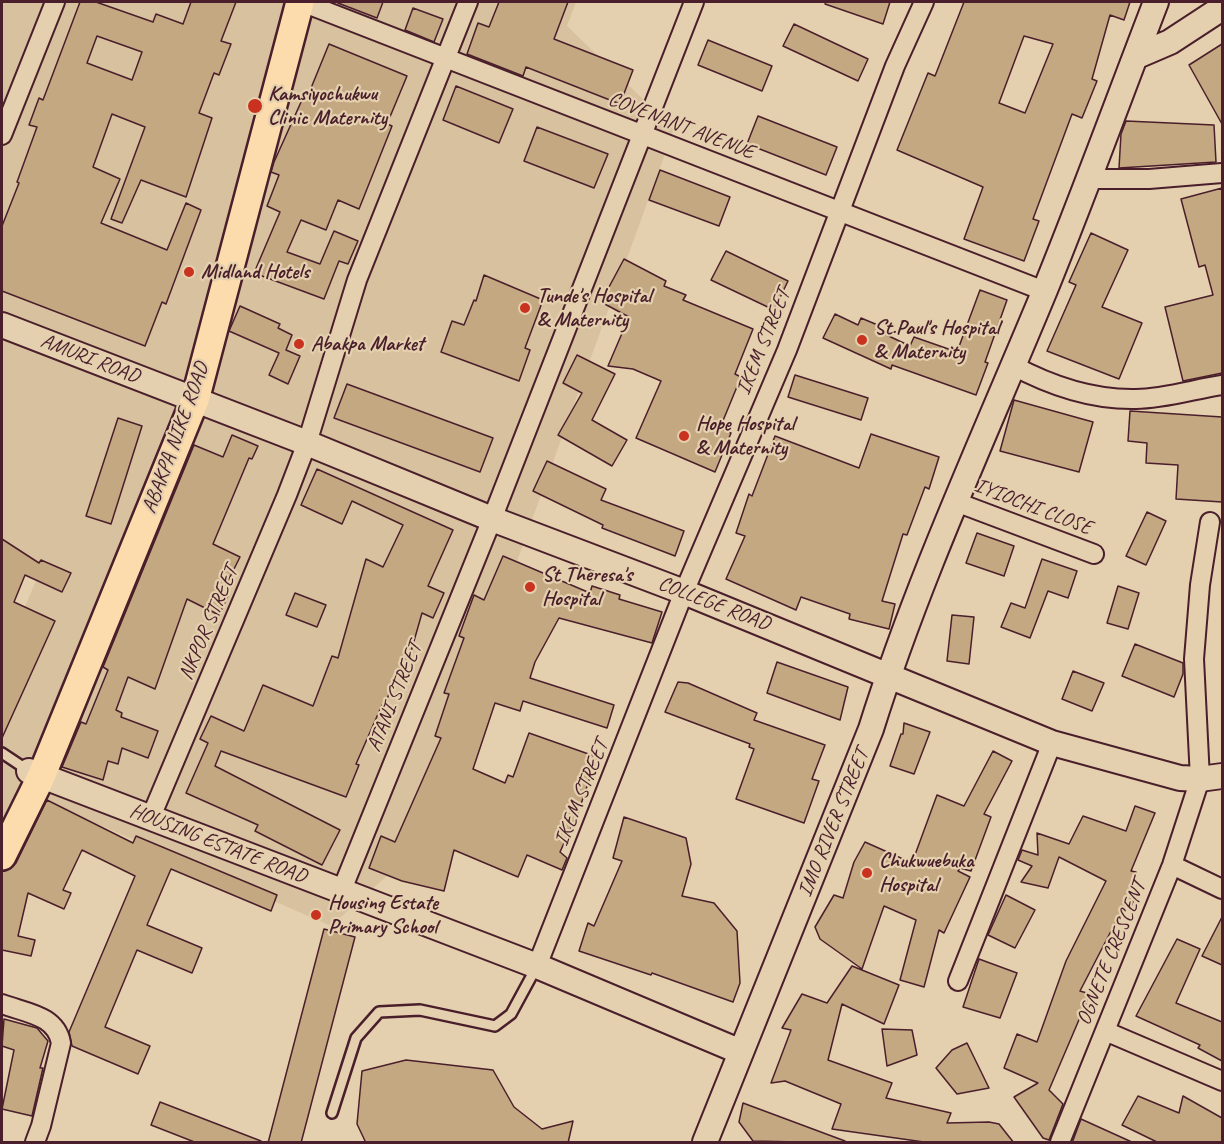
<!DOCTYPE html>
<style>
body{margin:0}
#map{position:relative;width:1224px;height:1144px;overflow:hidden;background:#e4d0ae;font-family:Caveat,sans-serif}
canvas{display:block}
.frame{position:absolute;inset:0;border:3px solid #4a1f2b;pointer-events:none}
</style>
<div id="map">
<canvas width="1224" height="1144"></canvas>
<div class="frame"></div>
</div>
<script>
const ctx = document.querySelector('canvas').getContext('2d');
ctx.lineJoin = 'round';
function paint(path, color) { ctx.fillStyle = color; ctx.fill(path, 'evenodd'); }
function strokePath(path, color, width, dash) { ctx.strokeStyle = color; ctx.lineWidth = width; ctx.lineCap = dash ? 'butt' : 'round'; ctx.setLineDash(dash || []); ctx.stroke(path); }
function write(font, color, halo, rows, align = 'center') {
  ctx.font = font + ' Caveat,sans-serif'; ctx.lineWidth = 4.5; ctx.setLineDash([]); ctx.textBaseline = 'middle'; ctx.strokeStyle = halo; ctx.fillStyle = color; for (const [text, x, y, turn = 0] of rows) {
    ctx.save(); ctx.translate(x, y); ctx.rotate((+turn || 0) * Math.PI / 180); ctx.textAlign = isNaN(turn) ? turn : align; if (halo) ctx.strokeText(text, 0, 0); ctx.fillText(text, 0, 0); ctx.restore();
  }
}
const built = new Path2D(`
 M2,2H576L567,26L674,129L517,561L398,866L331,926L52,804L2,912V661L38,576L2,558Z`);
const building = new Path2D(`
 M80,2H96L153,22L156,14L183,24L191,2H236L221,41L231,44L219,75L214,73L199,113L212,118L186,197L141,180L122,223L111,219L145,127L112,114L93,167L120,179L101,223L167,250L186,203L201,210L166,304L162,302L145,346L2,291V226L19,183L17,182L37,127L29,125L39,98L43,100ZM97,36L142,52L132,80L87,63Z
 M499,2H568L554,39L633,70L620,104L526,67L523,76L467,54L478,23L489,27Z
 M826,2H890L883,24L825,4Z
 M964,2H1130L1124,20L1110,15L1092,79L1097,81L1082,118L1072,114L1033,219L1039,221L1024,261L964,239L983,187L897,150L928,73L935,76ZM1024,36L1053,44L1025,113L999,103Z
 M338,3V2H383L377,18Z
 M413,8L443,19L434,42L405,30Z
 M794,24L868,59L858,81L783,46Z
 M708,40L772,66L762,91L698,65Z
 M329,44L407,76L387,124L392,126L359,209L338,200L326,230L301,220L287,252L320,264L334,231L358,241L348,264L339,261L324,299L254,273L280,212L267,206L279,175L271,172L274,162L306,91L309,93Z
 M1222,44V124L1189,65Z
 M456,86L513,109L499,143L443,120Z
 M758,116L837,147L826,175L747,144Z
 M1126,121L1214,125L1216,162L1119,168L1121,134Z
 M537,127L608,154L594,188L524,161Z
 M660,170L730,197L719,226L649,200Z
 M1222,188V373L1183,381L1165,307L1213,295L1205,265L1199,267L1181,199Z
 M1091,233L1128,250L1102,307L1142,323L1119,379L1047,351L1076,285L1069,282Z
 M726,251L788,281L774,310L711,280Z
 M624,259L666,281L664,286L686,295L683,300L753,329L735,374L741,377L720,428L731,433L715,472L636,438L661,381L633,369L608,366L629,317L601,302Z
 M484,275L543,300L525,348L530,350L519,381L441,352L452,321L464,325L474,300L476,301Z
 M980,290L1007,300L985,362L988,363L976,395L892,365L891,369L823,338L835,314L858,325L861,318L880,326L878,331L910,346L914,337L957,352Z
 M240,306L280,324L278,328L292,335L286,350L300,356L288,384L269,375L279,353L229,331Z
 M577,355L615,374L592,420L627,440L612,466L558,435L582,393L563,383Z
 M795,375L868,398L861,420L788,397Z
 M347,384L493,438L480,472L334,418Z
 M1014,400L1093,422L1079,472L1000,451Z
 M1130,411L1222,417V502L1176,499L1178,465L1146,463L1147,443L1128,441Z
 M118,418L142,426L111,524L86,516Z
 M871,434L939,457L929,489L925,487L907,535L903,534L882,601L895,604L889,629L849,619L850,614L801,597L796,610L726,579L745,536L736,533L749,494L752,496L775,436L859,468Z
 M232,435L258,446L252,459L249,458L213,544L240,557L222,593L228,596L219,615L187,599L155,689L128,677L116,710L122,713L121,717L158,731L148,758L122,748L118,764L108,761L103,780L62,767L81,722L86,724L108,670L103,667L194,445L223,457Z
 M547,461L606,489L601,500L684,531L675,556L602,528L603,525L533,491Z
 M317,469L453,530L428,586L444,593L433,618L422,613L408,662L403,661L384,706L382,705L356,764L359,765L346,797L221,751L215,766L340,830L322,865L255,831L258,825L186,793L208,743L200,739L211,716L244,731L263,685L313,706L332,656L338,658L366,559L383,567L403,525L352,501L342,524L301,505Z
 M1147,512L1166,521L1146,565L1126,556Z
 M977,533L1014,546L1004,576L966,563Z
 M2,539L39,563L41,560L71,573L62,592L25,575L14,602L55,621L2,738Z
 M503,556L590,593L592,586L620,595L619,599L662,612L652,643L559,618L535,662L530,678L614,705L607,728L523,701L520,711L495,703L473,769L505,783L508,775L513,777L529,733L597,757L579,810L560,852L567,858L562,870L527,855L518,877L454,850L444,891L402,881L369,868L381,836L395,842L441,738L435,736L449,694L444,693L464,638L459,636L474,595L484,600Z
 M1042,559L1077,571L1068,598L1048,591L1030,638L1001,627L1011,603L1025,608Z
 M1118,586L1139,593L1128,629L1107,623Z
 M295,593L326,605L317,627L286,615Z
 M952,615L974,617L969,664L947,661Z
 M1135,644L1183,663V674L1174,697L1122,676Z
 M777,662L848,687L840,720L767,693Z
 M1073,671L1104,683L1092,711L1062,699Z
 M678,682L688,683L757,713L754,720L825,745L812,779L819,781L804,823L736,799L754,749L749,747L750,744L665,712Z
 M904,723L930,732L914,774L890,766L901,734H903Z
 M993,751L1012,761L984,814L991,817L971,871L960,868L958,871L970,877L944,933L939,930L924,987L900,980L916,920L884,906L862,969L820,939L815,927L834,895L843,898L854,862L865,842L912,863L937,795L964,806Z
 M47,800L133,843L136,836L277,895L271,911L171,869L147,925L202,948L192,973L137,950L105,1027L150,1046L138,1074L72,1046L69,1032L135,876L82,850L63,890L71,893L64,909L28,893L18,936L35,940L31,956L2,950V871L10,869L16,863Z
 M1135,806L1155,813L1131,871L1136,872L1129,892L1136,894L1131,907L1124,906L1080,991L1090,994L1049,1090L1063,1104L1049,1140L1043,1138L1014,1097L1038,1083L1004,1068L1017,1034L1037,1042L1066,961L1106,881L1059,857L1048,888L1021,882L1032,866L1018,860L1022,850L1038,855L1037,833L1069,844L1083,816L1126,831Z
 M624,817L686,838L691,864L682,896L714,903L737,931L740,983L733,1002L652,973L651,975L579,951L588,923L594,926L622,861L613,858Z
 M1006,895L1035,910L1015,948L988,935Z
 M1222,917V965L1202,956Z
 M324,929L355,937L301,1143H268Z
 M1177,939L1200,949L1176,1003L1222,1022V1061L1198,1048L1200,1045L1136,1016Z
 M979,959L1017,973L1000,1018L963,1007Z
 M852,966L899,985L884,1024L842,1004L828,1060L892,1083L886,1098L951,1113L947,1123L989,1122L999,1124L1014,1143H931L832,1129L841,1104L785,1081L771,1083L791,1030L782,1028L802,994L827,1003Z
 M4,1019L37,1028L48,1041L40,1068H43L32,1116L2,1109L14,1050L2,1046Z
 M882,1029L912,1030L917,1055L887,1066Z
 M967,1043L989,1088L957,1094L936,1068L952,1050Z
 M406,1060L493,1070L514,1107L542,1129L573,1121L568,1143H366L357,1124L362,1071Z
 M1138,1096L1179,1113L1183,1096L1222,1118V1143H1159L1122,1125Z
 M160,1102L261,1141V1143H197L151,1125Z
 M743,1103L845,1141V1143L753,1141L739,1122Z
 M1081,1119L1134,1143H1072Z`);
const lane = new Path2D(`
 M2,753L29,771
 M332,1113L356,1038L379,1012L420,1010L495,1026L511,1014L537,966`);
const street = new Path2D(`
 M302,2L1044,291
 M2,135L55,2
 M1089,179H1149L1222,173
 M1012,365C1049,385 1093,400 1136,399C1164,399 1195,389 1222,385
 M956,502L1094,554
 M150,819L287,495L307,443L357,280L468,2
 M1172,865L1222,889
 M341,892L492,519L694,2
 M537,966L684,592L787,350L895,66L924,2
 M958,981L1052,743
 M2,1004C26,1013 56,1015 61,1043L41,1126L35,1142
 M1105,1031L1222,1081
 M1060,1142L1172,865L1200,779L1194,659L1200,585L1210,522`);
const secondary = new Path2D(`
 M1135,57L1170,42L1222,8
 M2,325L307,443L492,519L684,592L1052,743L1180,778L1200,779L1222,776
 M29,771L537,966L741,1052
 M705,1142L871,729C918,579 985,435 1045,290C1084,194 1119,98 1156,2`);
const primary = new Path2D(`
 M2,856L41,777L195,400L300,2`);
const markers = [
 [255,106,8,"#c8321e"],
 [189,272,6,"#c8321e"],
 [525,308,6,"#c8321e"],
 [862,340,6,"#c8321e"],
 [299,344,6,"#c8321e"],
 [684,436,6,"#c8321e"],
 [530,587,6,"#c8321e"],
 [867,873,6,"#c8321e"],
 [316,915,6,"#c8321e"]
];
const poiNames = [
 ["Kamsiyochukwu",268,94],
 ["Clinic Maternity",268,118],
 ["Midland Hotels",201,272],
 ["Tunde's Hospital",537,296],
 ["& Maternity",537,320],
 ["St.Paul's Hospital",874,328],
 ["& Maternity",874,352],
 ["Abakpa Market",311,344],
 ["Hope Hospital",696,424],
 ["& Maternity",696,448],
 ["St Theresa's",542,575],
 ["Hospital",542,599],
 ["Chukwuebuka",879,861],
 ["Hospital",879,885],
 ["Housing Estate",328,903],
 ["Primary School",328,927]
];
const streetNames = [
 ["COVENANT AVENUE",681,126,21],
 ["IKEM STREET",764,342,-68],
 ["AMURI ROAD",90,359,21],
 ["ABAKPA NIKE ROAD",176,438,-70],
 ["IYIOCHI CLOSE",1033,507,21],
 ["COLLEGE ROAD",714,604,21],
 ["NKPOR STREET",209,623,-67],
 ["ATANI STREET",395,697,-68],
 ["IKEM STREET",582,793,-68],
 ["IMO RIVER STREET",834,823,-68],
 ["HOUSING ESTATE ROAD",218,844,21],
 ["OGNETE CRESCENT",1112,953,-68]
];
paint(built, '#d7c19f');
paint(building, '#c4a882');
strokePath(building, '#4a1f2b', 1.5);
strokePath(lane, '#4a1f2b', 14);
strokePath(street, '#4a1f2b', 22);
strokePath(secondary, '#4a1f2b', 28);
strokePath(primary, '#4a1f2b', 32);
strokePath(lane, '#e4d0ae', 9);
strokePath(street, '#e4d0ae', 18);
strokePath(secondary, '#e4d0ae', 24);
strokePath(primary, '#fcdcac', 27);
for (const [x, y, r, color] of markers) { const dot = new Path2D(); dot.arc(x, y, r, 0, 2 * Math.PI); ctx.fillStyle = color; ctx.fill(dot); strokePath(dot, '#e4d0ae', 2); }
write('bold 21px', '#4a1f2b', '#e4d0ae', poiNames, 'left');
write('21px', '#4a1f2b', '#e4d0ae', streetNames);
</script>
